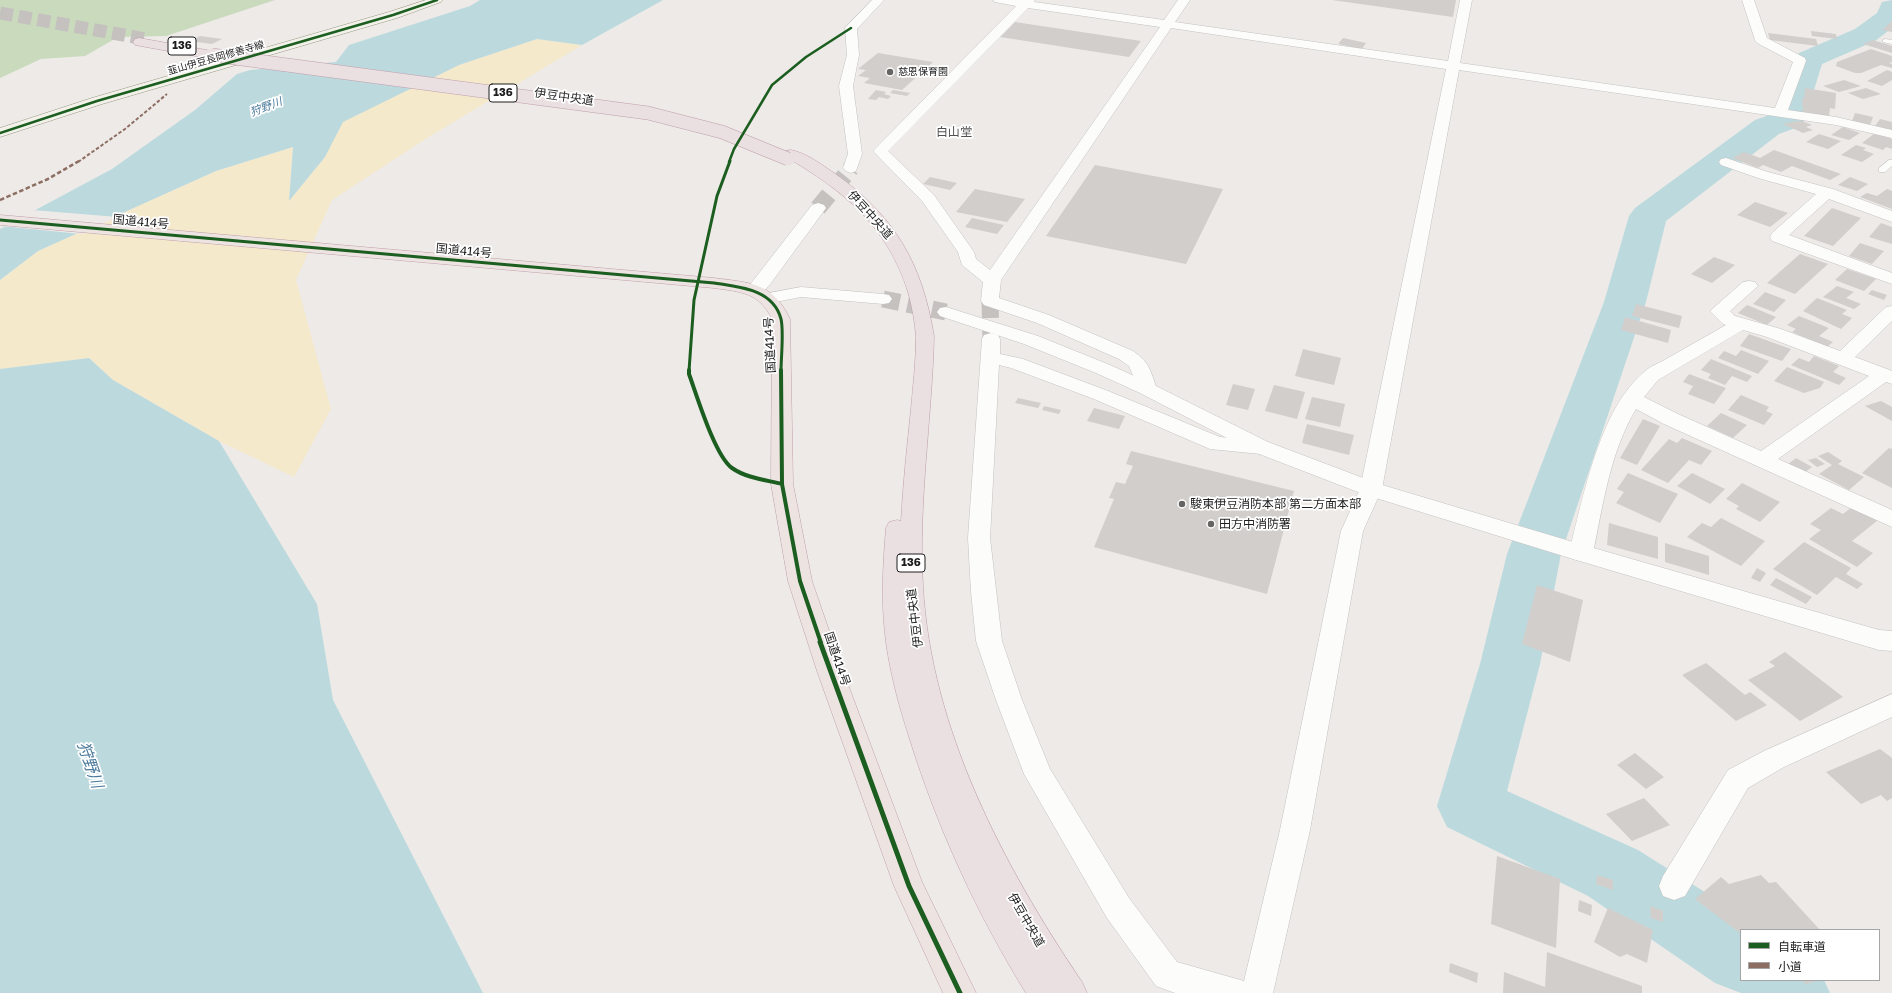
<!DOCTYPE html>
<meta charset="utf-8">
<style>
body{margin:0}
#map{position:relative;width:1892px;height:993px;overflow:hidden;background:#edeae7;font-family:"Golos Text","Noto Sans JP",sans-serif}
canvas{display:block}
.legend{position:absolute;left:1740px;top:929px;width:140px;height:52px;box-sizing:border-box;background:#fff;border:1px solid #a5a5a5;margin:0;padding:5px 7px;list-style:none;font-size:12px;color:#1e1e1e}
.legend li{display:flex;align-items:center;gap:8px;height:20px}
.legend b{width:20px;border:1px solid #a5a5a5}
</style>
<div id="map">
<canvas width="1892" height="993"></canvas>
<ul class="legend">
<li><b style="height:5px;background:#1b5e20"></b>自転車道</li>
<li><b style="height:5px;background:#8d6e63"></b>小道</li>
</ul>
</div>
<script>
const ctx = document.querySelector('canvas').getContext('2d');
ctx.lineJoin = 'round';
function paint(path, color) { ctx.fillStyle = color; ctx.fill(path, 'evenodd'); }
function strokePath(path, color, width, dash) { ctx.strokeStyle = color; ctx.lineWidth = width; ctx.lineCap = dash ? 'butt' : 'round'; ctx.setLineDash(dash || []); ctx.stroke(path); }
function write(font, color, halo, rows, align = 'center') {
  ctx.font = font + ' "Golos Text","Noto Sans JP",sans-serif'; ctx.lineWidth = 3.5; ctx.setLineDash([]); ctx.textBaseline = 'middle'; ctx.strokeStyle = halo; ctx.fillStyle = color; for (const [text, x, y, turn = 0] of rows) {
    ctx.save(); ctx.translate(x, y); ctx.rotate((+turn || 0) * Math.PI / 180); ctx.textAlign = isNaN(turn) ? turn : align; if (halo) ctx.strokeText(text, 0, 0); ctx.fillText(text, 0, 0); ctx.restore();
  }
}
const forest = new Path2D(`
 M0,0H275L166,36L118,37L85,56L41,59L0,78Z`);
const sand = new Path2D(`
 M537,39L582,45L427,138L332,200L296,280L331,409L294,477L219,441L113,380L89,358L0,369V280L38,251L216,171L293,147L289,200L325,157L342,122L459,65Z`);
const water = new Path2D(`
 M480,0H663L582,45L537,39L459,65L343,122L325,157L289,201L293,147L216,171L38,251L0,280V229L112,169L195,110L237,74L250,70L336,62L349,45L470,6Z
 M89,358L113,380L219,441L317,604L333,700L483,993H0V369Z`);
const pier = new Path2D(`
 M32,210L118,217L81,234L1,226Z`);
const river = new Path2D(`
 M1892,0V28L1875,41L1822,64L1805,119L1801,126L1779,134L1666,221L1646,302L1561,554L1540,664L1507,791L1638,850L1765,930H1741V980H1824L1830,993H1741L1715,983L1588,896L1447,827L1437,806L1480,664L1507,554L1604,302L1629,216L1635,208L1755,120L1775,113L1794,59L1799,53L1855,29L1877,13L1882,2Z`);
const building = new Path2D(`
 M1332,0H1456L1453,17Z
 M1892,21V32L1882,30Z
 M1015,22L1141,41L1129,57L1000,37Z
 M1811,31L1836,34L1837,39L1812,36Z
 M1768,33L1816,39L1818,46L1770,40Z
 M200,36L222,39L212,44L190,41Z
 M1343,38L1366,43L1362,49L1338,44Z
 M1873,40L1892,46V53L1863,44Z
 M1871,49L1892,56V62L1889,63L1892,64V68L1881,65L1861,73H1855L1836,66L1837,62Z
 M878,53L933,62L902,90L864,83L870,78L858,76L866,70L858,69Z
 M1887,70L1892,72V80L1882,86L1867,81Z
 M1844,80L1861,86L1839,92L1823,86Z
 M1805,88L1836,93L1835,109L1830,108L1829,116L1803,112L1802,99L1804,98Z
 M1866,88L1881,94L1863,99L1848,93Z
 M876,90L886,92L884,94L891,96L888,99L879,97L876,100L868,99Z
 M893,90L910,93L907,96L890,93Z
 M1855,113L1873,117L1870,125L1852,121Z
 M1880,119L1892,122V130L1875,126Z
 M1796,121H1802L1812,125L1806,127L1813,130L1803,133L1783,124Z
 M1843,127L1860,133L1849,140L1831,135Z
 M1875,133L1892,139V149L1886,147L1883,150L1862,143Z
 M1819,134L1841,141L1828,149L1806,142Z
 M1856,145L1866,148L1863,150L1874,154L1862,162L1841,155Z
 M1774,150L1841,174L1830,180L1792,166L1781,172L1763,165L1758,168L1732,158L1744,152L1760,158Z
 M1095,165L1223,189L1186,264L1046,236Z
 M930,177L957,183L950,190L923,184Z
 M1850,177L1868,184L1857,191L1838,185Z
 M975,189L1025,199L1007,222L956,212Z
 M1887,189L1892,191V209L1860,197L1867,193L1877,196Z
 M1755,202L1788,213L1770,227L1737,215Z
 M1832,208L1861,218L1833,246L1804,236Z
 M972,218L1004,225L997,234L965,227Z
 M1881,223L1892,227V244L1869,237Z
 M1860,243L1884,251L1872,264L1849,256Z
 M1800,254L1828,264L1795,294L1767,283Z
 M1714,257L1735,265L1712,283L1691,274Z
 M1847,269L1876,279L1864,291L1835,280Z
 M1837,286L1854,292L1846,298L1861,304L1854,309L1823,297Z
 M1872,290L1887,295L1884,300L1868,294Z
 M1765,292L1786,300L1774,312L1753,304Z
 M1817,298L1847,310L1842,314L1852,318L1841,329L1803,311Z
 M1636,304L1682,316L1679,328L1632,316Z
 M1747,305L1776,317L1767,325L1738,313Z
 M1799,316L1829,328L1819,336L1833,342L1827,347L1792,332L1796,329L1787,325Z
 M1625,317L1671,330L1668,343L1621,330Z
 M1749,334L1791,349L1782,361L1740,346Z
 M1303,349L1341,358L1334,385L1295,376Z
 M1741,350L1769,361L1758,374L1718,358L1724,351L1736,356Z
 M1814,356L1839,366L1833,372L1846,378L1839,385L1791,365L1799,358L1809,362Z
 M1711,359L1752,376L1747,382L1732,376L1725,385L1708,378L1711,374L1701,370Z
 M1787,367L1824,382L1820,388L1804,393L1774,381Z
 M1689,374L1726,388L1714,404L1688,394L1693,386L1683,382Z
 M1233,384L1255,389L1248,410L1226,405Z
 M1274,385L1305,392L1297,419L1265,411Z
 M1741,395L1769,407L1766,411L1773,414L1764,425L1728,410Z
 M1312,397L1345,404L1340,427L1305,419Z
 M1018,398L1041,403L1038,408L1015,403Z
 M1881,401L1892,407V421L1865,406Z
 M1044,406L1061,410L1059,414L1042,410Z
 M1094,408L1125,416L1119,429L1087,421Z
 M1721,413L1747,425L1733,438L1707,426Z
 M1643,419L1660,426L1637,465L1620,458Z
 M1307,424L1354,435L1349,455L1302,443Z
 M1682,438L1712,451L1701,465L1689,460L1668,483L1641,470L1669,439L1677,443Z
 M1889,448L1892,449V488L1862,473Z
 M1131,451L1294,491L1267,594L1094,547L1114,499L1109,498L1116,482L1125,484L1133,466L1126,464Z
 M1828,452L1842,461L1838,464L1864,477L1849,490L1819,474L1832,465L1818,456Z
 M1796,458L1812,467L1804,473L1788,464Z
 M1816,458L1825,464L1817,467L1808,460Z
 M1628,473L1678,494L1660,523L1616,503L1624,492L1617,489Z
 M1692,473L1725,489L1710,504L1677,486Z
 M1742,483L1780,502L1760,522L1736,509L1739,506L1726,499Z
 M1852,507L1878,520L1852,541L1873,553L1857,567L1809,539L1821,530L1810,524L1831,508L1843,514Z
 M1721,518L1765,541L1741,566L1687,537L1702,523L1711,527Z
 M1609,523L1658,537V559L1607,545Z
 M1804,542L1851,568L1846,574L1863,584L1857,589L1836,577L1817,595L1773,569Z
 M1665,543L1709,556V575L1665,562Z
 M1757,568L1766,573L1760,582L1751,578Z
 M1776,578L1812,597L1806,604L1770,585Z
 M1537,585L1583,600L1570,662L1522,644Z
 M1785,652L1843,697L1800,721L1748,680L1775,666L1769,662Z
 M1706,663L1745,695L1750,692L1767,705L1736,721L1682,675Z
 M1880,749L1892,758V798L1887,801L1881,795L1861,804L1826,772Z
 M1635,753L1664,777L1646,789L1617,765Z
 M1644,798L1670,825L1632,841L1606,814Z
 M1497,856L1560,879L1556,948L1491,924Z
 M1597,875L1613,880V890L1596,884Z
 M1761,875L1769,883L1776,882L1820,930H1741V934L1695,899L1721,877L1729,884Z
 M1579,900L1592,905L1591,916L1578,911Z
 M1650,906L1663,911V922L1651,918Z
 M1608,908L1653,930L1647,963L1627,954L1620,957L1594,942Z
 M1547,952L1642,986V993H1503L1504,972L1545,987Z
 M1450,963L1478,973L1477,983L1449,972Z
 M1801,980H1819L1806,984Z`);
const minorTunnel = new Path2D(`
 M818,208L851,168
 M990,301L991,339`);
const tertiaryTunnel = new Path2D(`
 M883,299L946,312`);
const motorwayTunnel = new Path2D(`
 M0,13L146,39`);
const service = new Path2D(`
 M1885,39L1892,40V44L1883,42V40Z
 M1889,160H1892V166L1885,172H1879V168Z`);
const minor = new Path2D(`
 M872,0H884L857,29L859,55L853,86L862,154L856,171L851,173L846,171L843,168L848,154L839,86L847,55L845,28Z
 M993,0H1035L1034,2L1164,20L1178,0H1190L1175,22L1448,61L1460,0H1472L1460,63L1775,108L1793,62L1757,43L1755,40L1742,0H1754L1767,38L1805,58L1806,61L1788,110L1836,117L1892,130V138L1836,125L1459,70L1382,489L1363,531L1310,830L1273,993H1175L1156,986L1107,918L1024,774L996,700L976,641L971,592L968,538L982,339L984,335L991,333L998,335L1000,339V354L1023,359L1108,391L1220,437L1268,442L1271,447L1268,452L1261,454L1210,449L1094,399L1011,368L999,365L990,538L1002,641L1022,700L1050,769L1129,898L1177,962L1244,981L1280,830L1341,531L1360,489L1446,69L1171,28L1001,280L999,298L1049,315L1133,351C1150,363 1150,370 1157,389L1154,393L1147,395L1140,393L1129,366L1119,359L1037,323L984,305L981,301L983,282L962,265L958,252L922,201L873,151L1016,6L995,2ZM1028,8L1160,27L990,270L976,259L974,252L934,195L888,151Z
 M1726,158L1768,172L1833,189L1892,211V222L1829,199L1789,235L1892,273V284L1772,241L1770,237L1772,233L1816,194L1758,178L1721,165L1719,162L1721,159Z
 M818,203L824,205L826,208L771,283C764,291 760,297 749,294L746,290L749,286L812,205Z
 M1749,281L1755,282L1758,286L1730,311L1735,316L1781,329L1840,351L1886,307L1892,306V321L1855,357L1892,371V384L1886,382L1778,459L1892,510V527L1664,424L1636,409C1610,452 1603,505 1593,553L1589,559L1581,561L1573,559L1569,553C1583,498 1599,410 1644,372C1650,366 1660,363 1668,358C1687,347 1707,336 1726,325L1723,324L1710,311L1743,282ZM1743,330L1767,337L1869,376L1761,451L1678,414L1644,397L1658,380Z
 M1892,694V717L1784,767L1748,788L1685,896L1674,900L1663,896L1659,886L1663,876L1728,770L1764,751Z`);
const tertiary = new Path2D(`
 M801,287L883,294L889,295L892,299L889,303L883,304L801,297L770,303L764,302L761,298L764,294Z
 M946,307L1038,336L1110,365L1154,385L1268,442L1379,484L1583,545L1879,630L1892,631V651L1879,650L1573,559L1363,494L1254,452L1140,393L1096,373L1024,344L940,316L937,312L940,308Z`);
const secondary = new Path2D(`
 M426,0H443L441,2L397,18L102,104L0,137V128L92,98L389,12Z`);
const trunk = new Path2D(`
 M0,215L714,278C751,283 772,282 790,319L793,484L812,581L843,671L922,882L976,993H943L894,886L817,671L788,581L771,484L772,319C759,292 741,292 714,288L0,225Z`);
const motorway = new Path2D(`
 M139,38L212,51L216,52L218,55L216,58L212,59L135,45L133,42L135,39Z
 M791,150C806,153 821,164 834,173C895,216 922,263 934,336C932,419 918,503 923,586C931,729 1003,865 1082,982L1087,993H1026C977,914 938,829 910,740C899,706 889,670 885,634C881,599 883,563 886,528L889,522L897,520L901,521C903,484 907,447 911,409C913,386 916,361 916,337C915,322 912,306 908,292C888,227 843,190 786,157L784,154L786,151Z`);
const motorwayBridge = new Path2D(`
 M212,55L648,113L722,132L788,159`);
const quietFar1 = new Path2D(`
 M78,162L125,129L167,94`);
const quiet = new Path2D(`
 M0,200L48,179L79,161`);
const cyclewayFar3 = new Path2D(`
 M0,133L97,101L393,15L437,0
 M729,162L734,149L772,85L806,57L851,28`);
const cyclewayFar2 = new Path2D(`
 M0,220L714,283C739,287 773,289 781,319C784,331 781,358 781,371
 M689,371L694,300L717,196L730,161`);
const cyclewayFar1 = new Path2D(`
 M689,370V374C697,396 715,456 732,468C746,478 766,480 782,484
 M781,370L782,484L800,581L821,643`);
const cycleway = new Path2D(`
 M820,642L909,886L960,993`);
const markers = [
 [890,72,4,"#666564"],
 [1182,504,4,"#666564"],
 [1211,524,4,"#666564"]
];
const farStreetnames = [
 ["韮山伊豆長岡修善寺線",216,58,-16]
];
const farPoinames = [
 ["慈恩保育園",898,72]
];
const shields = [
 [182,46,28],
 [503,93,28],
 [911,563,28]
];
const shieldNames = [
 ["136",182,46],
 ["136",503,93],
 ["136",911,563]
];
const farWaternames = [
 ["狩野川",266,107,-21]
];
const streetNames = [
 ["伊豆中央道",564,97,8],
 ["伊豆中央道",870,215,48],
 ["国道414号",141,222,5],
 ["国道414号",464,251,5],
 ["国道414号",770,345,-93],
 ["伊豆中央道",915,618,-97],
 ["国道414号",837,659,71],
 ["伊豆中央道",1026,920,60]
];
const farQuarternames = [
 ["白山堂",954,132]
];
const poiNames = [
 ["駿東伊豆消防本部 第二方面本部",1190,504],
 ["田方中消防署",1219,524]
];
const nearWaternames = [
 ["狩野川",90,765,71]
];
paint(forest, '#cadabd');
paint(sand, '#f5e9cc');
paint(water, '#bcdade');
paint(pier, '#edeae7');
paint(river, '#bcdade');
paint(building, '#d1cecc');
strokePath(minorTunnel, '#c4c1bf', 17, [17, 8]);
strokePath(tertiaryTunnel, '#c4c1bf', 17, [17, 8]);
strokePath(motorwayTunnel, '#c4c1bf', 13, [13, 6]);
strokePath(service, '#c4c2c1', 1);
strokePath(minor, '#c4c2c1', 1);
strokePath(tertiary, '#c4c2c1', 1);
strokePath(secondary, '#969580', 1);
strokePath(trunk, '#c09fac', 1);
strokePath(motorway, '#c09fac', 1);
paint(service, '#fcfcfb');
paint(minor, '#fcfcfb');
paint(tertiary, '#fcfcfb');
paint(secondary, '#f3f2ea');
paint(trunk, '#ede4e2');
paint(motorway, '#eadfe1');
strokePath(motorwayBridge, '#c09fac', 14, []);
strokePath(motorwayBridge, '#eadfe1', 13);
strokePath(quietFar1, '#8d6e63', 2, [3.5, 2]);
strokePath(quiet, '#8d6e63', 2.5, [4.5, 2.5]);
strokePath(cyclewayFar3, '#1b5e20', 2.5);
strokePath(cyclewayFar2, '#1b5e20', 3);
strokePath(cyclewayFar1, '#1b5e20', 4);
strokePath(cycleway, '#1b5e20', 5);
for (const [x, y, r, color] of markers) { const dot = new Path2D(); dot.arc(x, y, r, 0, 2 * Math.PI); ctx.fillStyle = color; ctx.fill(dot); strokePath(dot, '#fff', 1.5); }
write('10px', '#1e1e1e', '#fff', farStreetnames);
write('10px', '#1e1e1e', '#fff', farPoinames, 'left');
for (const [x, y, w] of shields) { const box = new Path2D(); box.roundRect(x - w / 2, y - 9, w, 18, 3); ctx.fillStyle = '#fff'; ctx.fill(box); strokePath(box, '#1e1e1e', 1); }
write('bold 11px', '#1e1e1e', null, shieldNames);
write('italic 11px', '#49789a', '#fff', farWaternames);
write('12px', '#1e1e1e', '#fff', streetNames);
write('12px', '#515151', '#fff', farQuarternames);
write('12px', '#1e1e1e', '#fff', poiNames, 'left');
write('italic 16px', '#49789a', '#fff', nearWaternames);
</script>
